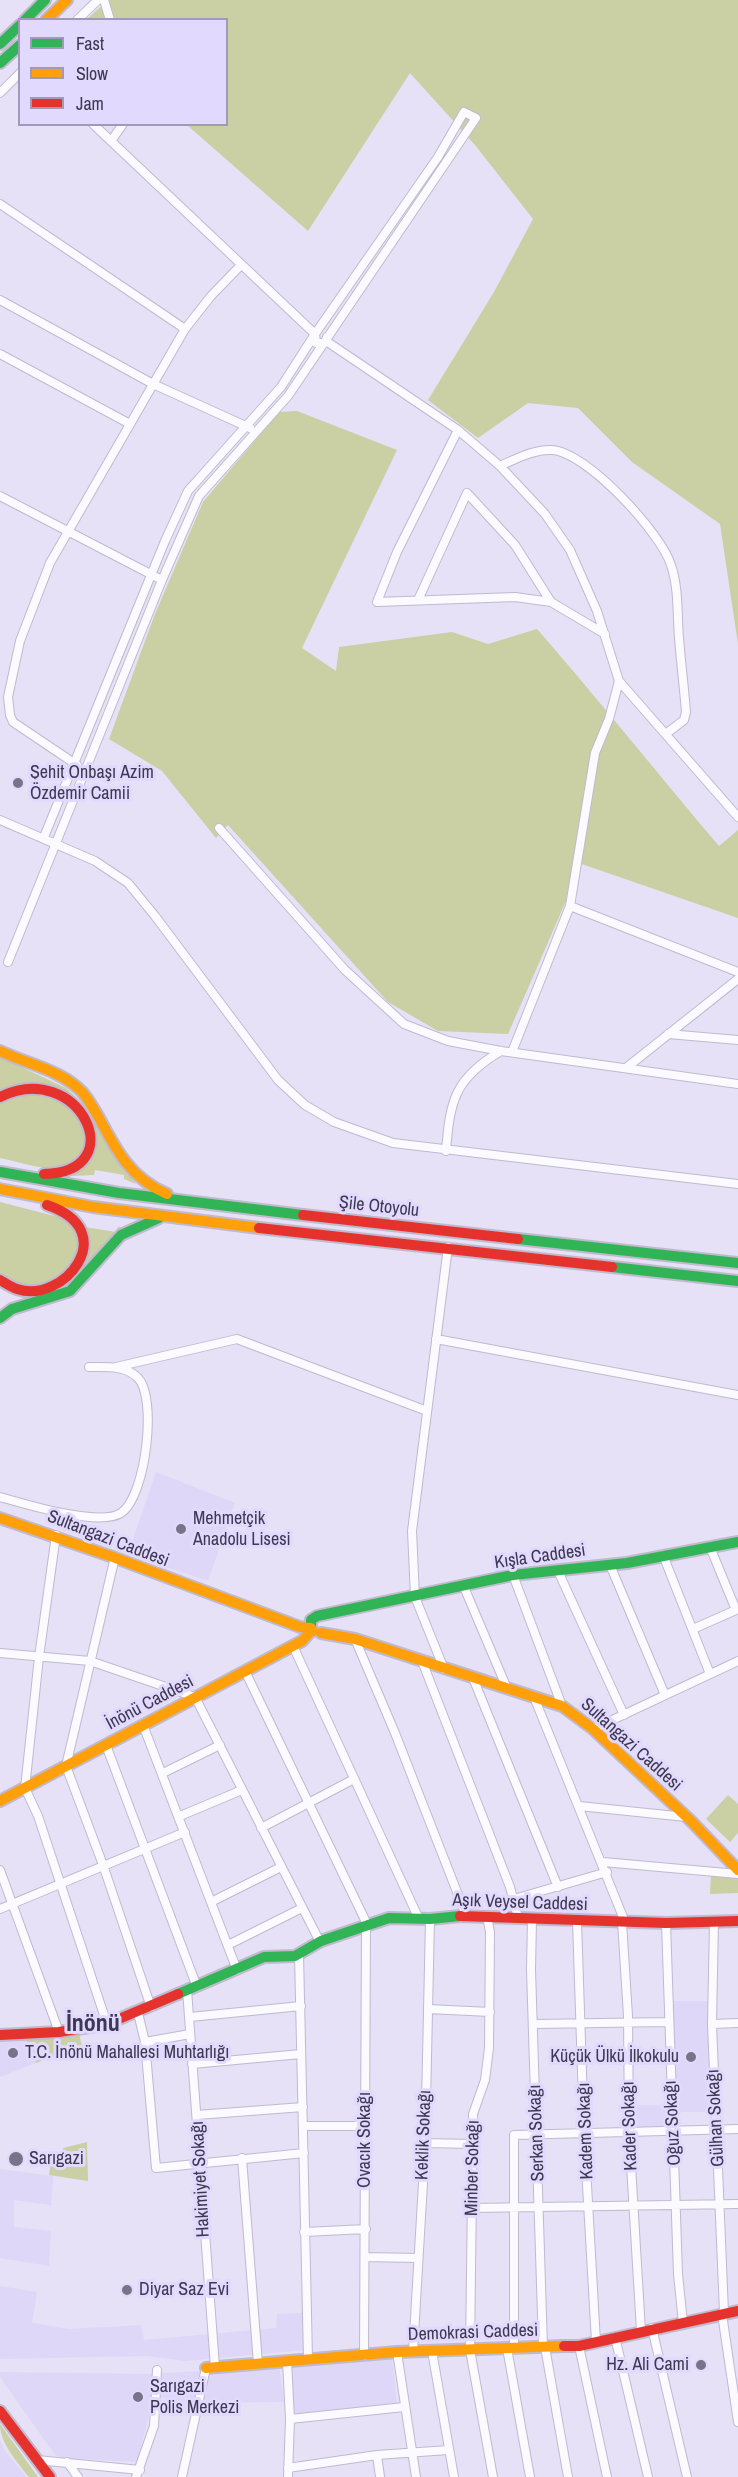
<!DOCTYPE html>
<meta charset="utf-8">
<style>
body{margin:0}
#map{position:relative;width:738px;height:2477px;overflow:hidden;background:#e6e1f6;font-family:"Archivo Narrow",sans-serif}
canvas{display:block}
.legend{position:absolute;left:18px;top:18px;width:210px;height:108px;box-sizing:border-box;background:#e2d9fe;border:2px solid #a099b8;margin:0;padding:8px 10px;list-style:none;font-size:18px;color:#3e3850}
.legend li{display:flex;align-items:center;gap:12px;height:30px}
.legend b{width:30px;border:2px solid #a099b8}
</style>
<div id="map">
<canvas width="738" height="2477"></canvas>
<ul class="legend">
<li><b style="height:8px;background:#30b455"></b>Fast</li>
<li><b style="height:8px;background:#ff9f0a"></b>Slow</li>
<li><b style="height:8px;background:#e5322d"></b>Jam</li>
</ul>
</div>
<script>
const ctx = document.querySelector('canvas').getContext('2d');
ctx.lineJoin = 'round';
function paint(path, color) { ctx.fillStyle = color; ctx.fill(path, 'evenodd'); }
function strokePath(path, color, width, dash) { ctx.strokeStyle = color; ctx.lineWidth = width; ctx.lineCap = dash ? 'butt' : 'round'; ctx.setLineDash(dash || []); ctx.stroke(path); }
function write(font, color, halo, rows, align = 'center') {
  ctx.font = font + ' "Archivo Narrow",sans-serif'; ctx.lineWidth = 6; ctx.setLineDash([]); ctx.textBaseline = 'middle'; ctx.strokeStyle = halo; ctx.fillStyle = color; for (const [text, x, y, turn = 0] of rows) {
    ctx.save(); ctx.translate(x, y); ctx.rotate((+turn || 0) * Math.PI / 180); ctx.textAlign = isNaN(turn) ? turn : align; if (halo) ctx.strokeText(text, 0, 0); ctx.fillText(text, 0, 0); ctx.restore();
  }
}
const built = new Path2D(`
 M156,1472L235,1503L208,1581L128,1554Z
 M671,2001H708L710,2112H675Z
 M26,2038L36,2063L0,2077V2040Z
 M632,2105H667L669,2129L632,2130Z
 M0,2169L53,2176L51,2205L14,2200V2227L51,2231L49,2266L0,2258Z
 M0,2286L37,2292L32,2323L69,2329L141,2325L144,2340L276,2328L277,2314L303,2313L305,2350L185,2361L147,2356L0,2359Z
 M392,2357L397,2403L295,2416L290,2364Z
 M279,2366L284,2402L190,2403L154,2396L137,2462L63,2458L55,2455L0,2377V2372L152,2374Z
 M0,2440L5,2451L26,2477H0Z`);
const green = new Path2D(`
 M108,0H738V644L720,524L632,462L578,408L528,403L478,438L428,400L494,292L533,219L475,145L410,73L308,231L187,125L226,124V20H86Z
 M297,411L397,450L302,648L336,671L339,647L452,632L488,644L537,629C599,700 658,774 719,846L738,830V918L573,861L566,901L508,1034L438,1031L388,1002L228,825L216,838L162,771L109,739L155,614L203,502L279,412Z
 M0,1057L66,1088L78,1099L136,1184L124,1179V1175L95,1170L94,1175L72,1176L96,1136L61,1091H0Z
 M31,1094C63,1101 88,1110 86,1148C59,1180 35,1165 0,1158V1104L8,1098Z
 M0,1202L70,1220C91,1254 64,1286 26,1286C18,1286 8,1279 0,1275Z
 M85,1227L116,1232L118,1227H124L82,1267Z
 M728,1795L738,1804V1833L730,1842L706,1819Z
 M711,1876L738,1879V1893L710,1894Z
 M79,2033L82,2046L36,2063L26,2038Z
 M87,2142L88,2181L49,2175L51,2159H62L63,2148Z
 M0,2424L38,2477H29C17,2462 0,2443 0,2424Z`);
const street = new Path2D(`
 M104,0L110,20
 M77,20L98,0
 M0,93L20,73
 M93,124L315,334L316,343H325
 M111,141L123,124
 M0,204L185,329
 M0,300L153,384L250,428
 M327,337L326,341L458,430L500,466L545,514L570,550L597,611L619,681L609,719L595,753L570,906L512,1052
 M0,354L130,424
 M458,430L397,552L377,602L515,597L551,602L605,634
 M500,466C516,459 534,449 552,450C587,452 661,533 671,565C679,589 677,614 679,638C681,663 684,687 686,712L684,720L667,733
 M0,496L162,580
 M418,600L467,493L515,545L551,602
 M619,681L738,817
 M77,765L13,722L10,715L8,697L20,641L50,563L185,329L211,296L241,265
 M0,820L95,861L128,883L155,916L278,1080L305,1105L334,1122L393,1143L738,1184
 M219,828L345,970L404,1024L448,1041L501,1051L738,1084
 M570,906L738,972
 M8,962L162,580L199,496L288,396L476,118L464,112L438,157L315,334L281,387L188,491L165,541L44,837
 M668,1034L738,1040
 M626,1068L738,979
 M446,1151C450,1100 455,1078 501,1051
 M436,1339L738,1395
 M116,1367L237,1339L427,1411
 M0,1497C25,1504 99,1527 121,1513C146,1497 158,1395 137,1377C124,1365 105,1367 89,1367
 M56,1535L39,1657L25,1788L38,1816L107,2024
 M710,1547L736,1610
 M663,1555L710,1674
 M115,1557L66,1766L103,1865L151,2007
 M610,1565L665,1695
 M558,1571L624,1715
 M513,1575L562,1706
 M464,1587L506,1686
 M693,1629L738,1609
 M355,1639L395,1733L466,1915
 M293,1646L419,1919
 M0,1653L90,1661L195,1697L320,1942
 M422,1661L510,1887L518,1918
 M444,1669L415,1597L412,1531L448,1247
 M245,1671L367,1924
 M473,1678L558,1887
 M534,1697L625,1922
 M143,1725L237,1970
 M593,1729L738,1661
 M106,1745L197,1987
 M163,1773L220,1745
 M579,1806L686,1817
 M180,1816L242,1790
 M261,1828L354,1779
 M603,1862L738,1874
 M0,1870L59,2032
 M514,1899L607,1872
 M211,1902L281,1867
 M0,1909L185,1832
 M532,1919L531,1970L543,2347
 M577,1921L584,2133L596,2342
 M622,1922L628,2016L629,2132L641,2331
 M714,1922L712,2024L724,2313
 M666,1923L678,2274L683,2323
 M228,1945L302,1908
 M299,1954L308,2359
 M187,1990L215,2367
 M428,2009L490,2012
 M138,2013L145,2042L156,2168L304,2153
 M190,2017L301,2006
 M534,2024L668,2022
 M712,2024L738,2023
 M145,2042L190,2034
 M192,2064L301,2054
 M197,2115L303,2107
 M303,2126H366
 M425,2143L473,2144
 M242,2158L258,2364
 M472,2208L738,2204
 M304,2232L366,2229
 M365,2257L418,2258
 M722,2314L738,2422
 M652,2328L687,2477
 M615,2337L648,2477
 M579,2346L607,2477
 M514,2347V2135L738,2129
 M545,2347L568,2477
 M507,2348L530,2477
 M470,2350L493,2477
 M413,2351L425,2150L430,1919
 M432,2351L454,2477
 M470,2351L473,2114L485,2080L489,2048L490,1932L487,1916
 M397,2352L416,2477
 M364,2356L366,1924
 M287,2361L290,2419L288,2477
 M290,2419L404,2407
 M377,2455L380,2477
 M37,2460L140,2470
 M67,2462L78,2477
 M288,2468L377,2455L448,2450
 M136,2477L154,2426L157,2370
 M182,2477L206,2368`);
const fast = new Path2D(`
 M25,20L45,0
 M0,44L20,25
 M0,63L20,45
 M0,1172L119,1193L303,1215
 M518,1239L738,1263
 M612,1267L738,1281
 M0,1318L12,1309L70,1291L121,1235L159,1218
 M311,1628V1620L317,1616L513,1575L627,1563L738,1542
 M178,1994L264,1957L295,1956L321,1941L389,1918L430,1919L460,1916`);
const slow = new Path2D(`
 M46,20L67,0
 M0,1051C27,1064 62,1070 83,1093C89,1100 93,1108 98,1116C116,1150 130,1178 167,1194
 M0,1189L93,1207L259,1228
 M0,1518L113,1557L300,1627L311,1628L313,1631
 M321,1633L355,1639L562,1706L593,1729L691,1821L738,1870
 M0,1801L302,1641L312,1630
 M206,2368L397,2352L564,2346`);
const jam = new Path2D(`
 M0,1097C79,1058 134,1172 44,1174
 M303,1215L518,1239
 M259,1228L612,1267
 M0,1280C5,1283 11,1287 17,1289C63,1305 124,1231 47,1205
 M460,1916L666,1923L738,1921
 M0,2035L59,2032L107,2024L178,1994
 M564,2346H579L738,2311
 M0,2411L50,2477`);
const markers = [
 [18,783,6,"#79738a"],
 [181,1529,6,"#79738a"],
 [13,2053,6,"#79738a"],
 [691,2057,6,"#79738a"],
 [16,2159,8,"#79738a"],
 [127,2290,6,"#79738a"],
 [701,2365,6,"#79738a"],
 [138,2397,6,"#79738a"]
];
const poiNames = [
 ["Şehit Onbaşı Azim",30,773],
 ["Özdemir Camii",30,794],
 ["Mehmetçik",193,1519],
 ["Anadolu Lisesi",193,1540],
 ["T.C. İnönü Mahallesi Muhtarlığı",25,2053],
 ["Küçük Ülkü İlkokulu",679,2057,"right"],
 ["Sarıgazi",29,2159],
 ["Diyar Saz Evi",139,2290],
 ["Hz. Ali Cami",689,2365,"right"],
 ["Sarıgazi",150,2387],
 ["Polis Merkezi",150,2408]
];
const streetNames = [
 ["Şile Otoyolu",379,1207,6],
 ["Sultangazi Caddesi",108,1539,21],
 ["Kışla Caddesi",540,1557,-8],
 ["İnönü Caddesi",150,1703,-28],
 ["Sultangazi Caddesi",631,1745,42],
 ["Aşık Veysel Caddesi",520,1903,2],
 ["Gülhan Sokağı",716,2118,-93],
 ["Oğuz Sokağı",673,2123,-93],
 ["Kader Sokağı",630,2126,-92],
 ["Kadem Sokağı",586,2131,-92],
 ["Serkan Sokağı",537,2133,-92],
 ["Keklik Sokağı",424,2135,-88],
 ["Ovacık Sokağı",365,2140,-90],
 ["Minber Sokağı",473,2168,-89],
 ["Hakimiyet Sokağı",201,2179,-93],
 ["Demokrasi Caddesi",473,2333,-2]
];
const districtNames = [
 ["İnönü",93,2025]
];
paint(built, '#ded7f7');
paint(green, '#cacfa4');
strokePath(street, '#bfbace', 10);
strokePath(fast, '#bfbace', 14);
strokePath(slow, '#bfbace', 14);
strokePath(jam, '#bfbace', 14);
strokePath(street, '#fbfafe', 8);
strokePath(fast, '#30b455', 10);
strokePath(slow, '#ff9f0a', 10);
strokePath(jam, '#e5322d', 10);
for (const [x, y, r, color] of markers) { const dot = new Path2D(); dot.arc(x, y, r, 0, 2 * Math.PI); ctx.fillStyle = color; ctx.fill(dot); strokePath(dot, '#e2d9fe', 2); }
write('18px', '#3e3850', '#e2d9fe', poiNames, 'left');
write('18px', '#3e3850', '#e2d9fe', streetNames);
write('bold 24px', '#3e3850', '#e2d9fe', districtNames);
</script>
